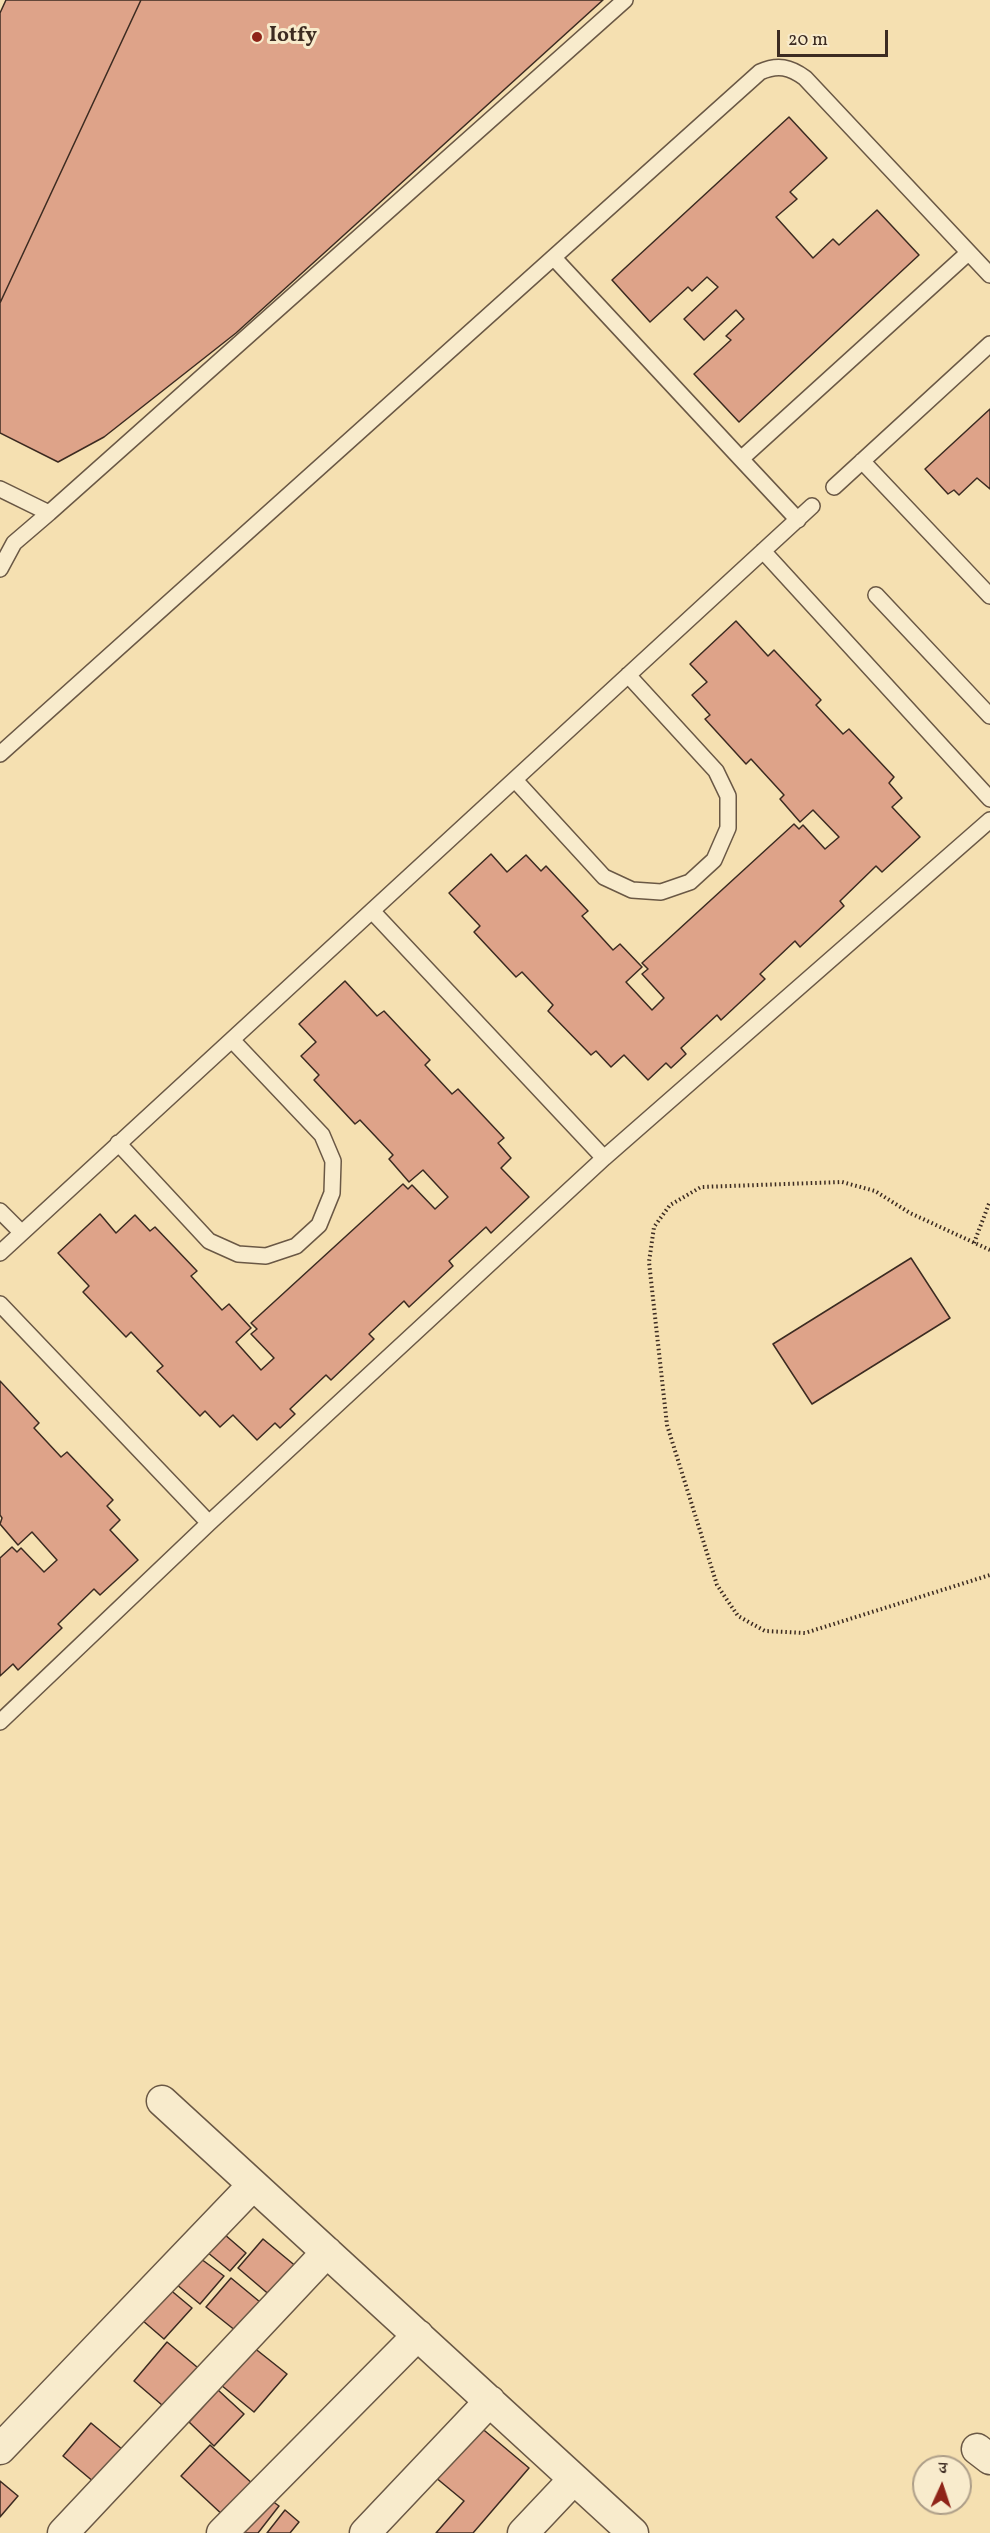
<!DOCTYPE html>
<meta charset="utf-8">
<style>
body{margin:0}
#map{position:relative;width:990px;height:2533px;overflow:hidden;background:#f5e0b1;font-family:Vollkorn,"Noto Serif Devanagari",serif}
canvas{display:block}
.north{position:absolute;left:912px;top:2455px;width:60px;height:60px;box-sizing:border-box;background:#f8ebcc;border:2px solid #ad9e88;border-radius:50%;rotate:3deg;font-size:16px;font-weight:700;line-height:24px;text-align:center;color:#3c2b21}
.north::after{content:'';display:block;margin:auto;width:21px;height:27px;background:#8f2418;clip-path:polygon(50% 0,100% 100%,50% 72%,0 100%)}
.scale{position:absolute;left:777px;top:30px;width:111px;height:27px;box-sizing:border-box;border:3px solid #3c2b21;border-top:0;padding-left:8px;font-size:18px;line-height:21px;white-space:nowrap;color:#3c2b21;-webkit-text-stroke:4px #f8ebcc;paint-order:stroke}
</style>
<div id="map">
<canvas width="990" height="2533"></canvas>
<div class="north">उ</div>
<div class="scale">20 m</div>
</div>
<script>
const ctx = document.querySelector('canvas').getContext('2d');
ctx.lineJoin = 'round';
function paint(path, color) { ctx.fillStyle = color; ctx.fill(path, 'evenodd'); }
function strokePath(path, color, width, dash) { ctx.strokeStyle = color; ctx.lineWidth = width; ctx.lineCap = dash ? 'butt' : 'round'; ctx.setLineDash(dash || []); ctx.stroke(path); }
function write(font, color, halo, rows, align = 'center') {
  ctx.font = font + ' Vollkorn,serif'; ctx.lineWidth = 6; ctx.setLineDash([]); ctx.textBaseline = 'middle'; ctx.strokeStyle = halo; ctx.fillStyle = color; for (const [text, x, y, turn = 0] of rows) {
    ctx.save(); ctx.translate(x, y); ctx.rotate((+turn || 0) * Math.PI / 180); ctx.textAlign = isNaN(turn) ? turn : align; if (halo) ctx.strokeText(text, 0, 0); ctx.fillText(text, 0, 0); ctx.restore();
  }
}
const building = new Path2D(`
 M6,0H141L0,303V13Z
 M141,0H603L236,333L104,437L58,462L0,433V303Z
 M789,117L827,158L790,192L797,199L776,217L813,258L833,239L839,245L877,210L919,255L739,422L694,374L731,340L726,336L744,319L736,310L704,340L684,319L718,287L707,277L692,291L688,287L650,322L612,280Z
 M990,409V489L977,478L959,495L954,490L948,494L925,469Z
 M736,621L768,656L774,650L821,700L816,705L843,734L849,729L894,777L889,783L902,798L892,807L920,837L882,872L876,866L840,901L844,906L800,947L795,941L760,974L765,979L721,1020L717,1015L681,1048L686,1054L671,1068L666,1063L648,1080L624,1055L611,1067L596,1051L591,1055L548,1011L553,1005L522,972L516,977L474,932L480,926L449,893L491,854L507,872L526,855L541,871L546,866L588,911L582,916L613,950L620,944L642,967L626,982L652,1010L664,998L642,974L648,969L642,963L794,824L799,829L803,825L825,849L839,837L813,810L800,822L780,799L784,795L751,759L746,764L705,719L710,715L692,695L707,682L690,664Z
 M345,981L377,1016L384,1011L430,1060L425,1065L452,1094L458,1089L504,1138L498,1143L511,1158L501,1168L529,1197L491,1233L486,1227L449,1261L453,1266L409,1307L404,1301L369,1334L374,1339L331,1380L326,1375L290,1409L295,1414L280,1428L275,1423L257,1440L233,1415L220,1427L205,1411L200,1416L157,1371L163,1366L131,1332L126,1337L83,1292L89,1286L58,1253L100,1214L116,1233L135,1215L150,1231L155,1227L197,1271L191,1276L222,1310L229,1304L251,1328L236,1342L261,1370L274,1358L251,1334L257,1329L251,1323L403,1184L408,1189L412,1185L435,1209L448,1197L423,1170L409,1182L389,1159L393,1155L360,1120L355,1124L314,1080L319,1075L301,1056L316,1042L299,1024Z
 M911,1258L950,1318L812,1404L773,1344Z
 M0,1381L39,1423L34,1428L61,1457L67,1452L113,1500L107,1506L120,1520L110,1530L138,1560L100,1595L94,1589L58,1624L62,1628L18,1670L13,1664L0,1676V1558L12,1547L17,1552L21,1548L44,1572L57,1560L32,1532L18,1545L0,1524L2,1518L0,1515Z
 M217,2228L246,2253L230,2271L201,2247Z
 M263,2239L298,2268L272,2297L238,2268Z
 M193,2253L224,2276L200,2304L170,2279Z
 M231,2278L266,2307L241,2335L206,2307Z
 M162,2283L192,2308L164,2339L135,2314Z
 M167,2342L203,2372L169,2411L134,2381Z
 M253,2347L287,2374L254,2412L221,2385Z
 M218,2390L244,2414L214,2446L189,2422Z
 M91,2423L129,2455L101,2488L63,2456Z
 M479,2426L529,2468L473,2533H436L464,2501L435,2477Z
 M210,2445L255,2486L226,2518L181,2476Z
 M0,2481L18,2496L0,2517Z
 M268,2498L279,2506L258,2533H240Z
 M285,2510L299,2522L290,2533H267Z`);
const path = new Path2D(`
 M974,1243L990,1201
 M990,1250L910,1213L875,1191L842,1182L701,1187L670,1205L654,1227L649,1262L667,1425L717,1585L738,1616L765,1631L805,1633L990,1575`);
const service = new Path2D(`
 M554,258L741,459L968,253
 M741,459L798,520
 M862,461L990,596
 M834,487L990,344
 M0,489L49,513L14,543L0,569
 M49,513L625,0
 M763,551L990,799
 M876,595L990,716
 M0,754L760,72C778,64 790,67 805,78L990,275
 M515,780L604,877L632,890L661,892L690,882L714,860L728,828V796L716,771L628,675
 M372,911L604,1158
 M118,1143L209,1241L238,1254L266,1256L296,1246L319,1225L332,1193L333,1161L322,1135L232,1040
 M0,1211L21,1232
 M0,1253L812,506
 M0,1304L209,1523
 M0,1722L209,1523L604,1158L990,820`);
const minor = new Path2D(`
 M162,2101L633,2533
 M0,2449L253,2185
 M977,2449L990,2459
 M63,2533L327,2252
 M222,2533L418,2335
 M365,2533L490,2401
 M523,2533L574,2479`);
const markers = [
 [257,37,6,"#8f2418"]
];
const poiNames = [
 ["Iotfy",269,37]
];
paint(building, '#dea389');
strokePath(building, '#3c2b21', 1.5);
strokePath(service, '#6a5845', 18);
strokePath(minor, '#6a5845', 33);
strokePath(path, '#3c2b21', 4, [1.5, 3]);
strokePath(service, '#f8ebcc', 15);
strokePath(minor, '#f8ebcc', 30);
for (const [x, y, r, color] of markers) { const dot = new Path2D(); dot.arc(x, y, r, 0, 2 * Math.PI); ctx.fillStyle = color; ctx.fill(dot); strokePath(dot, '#f8ebcc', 2); }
write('bold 21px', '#3c2b21', '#f8ebcc', poiNames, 'left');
</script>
